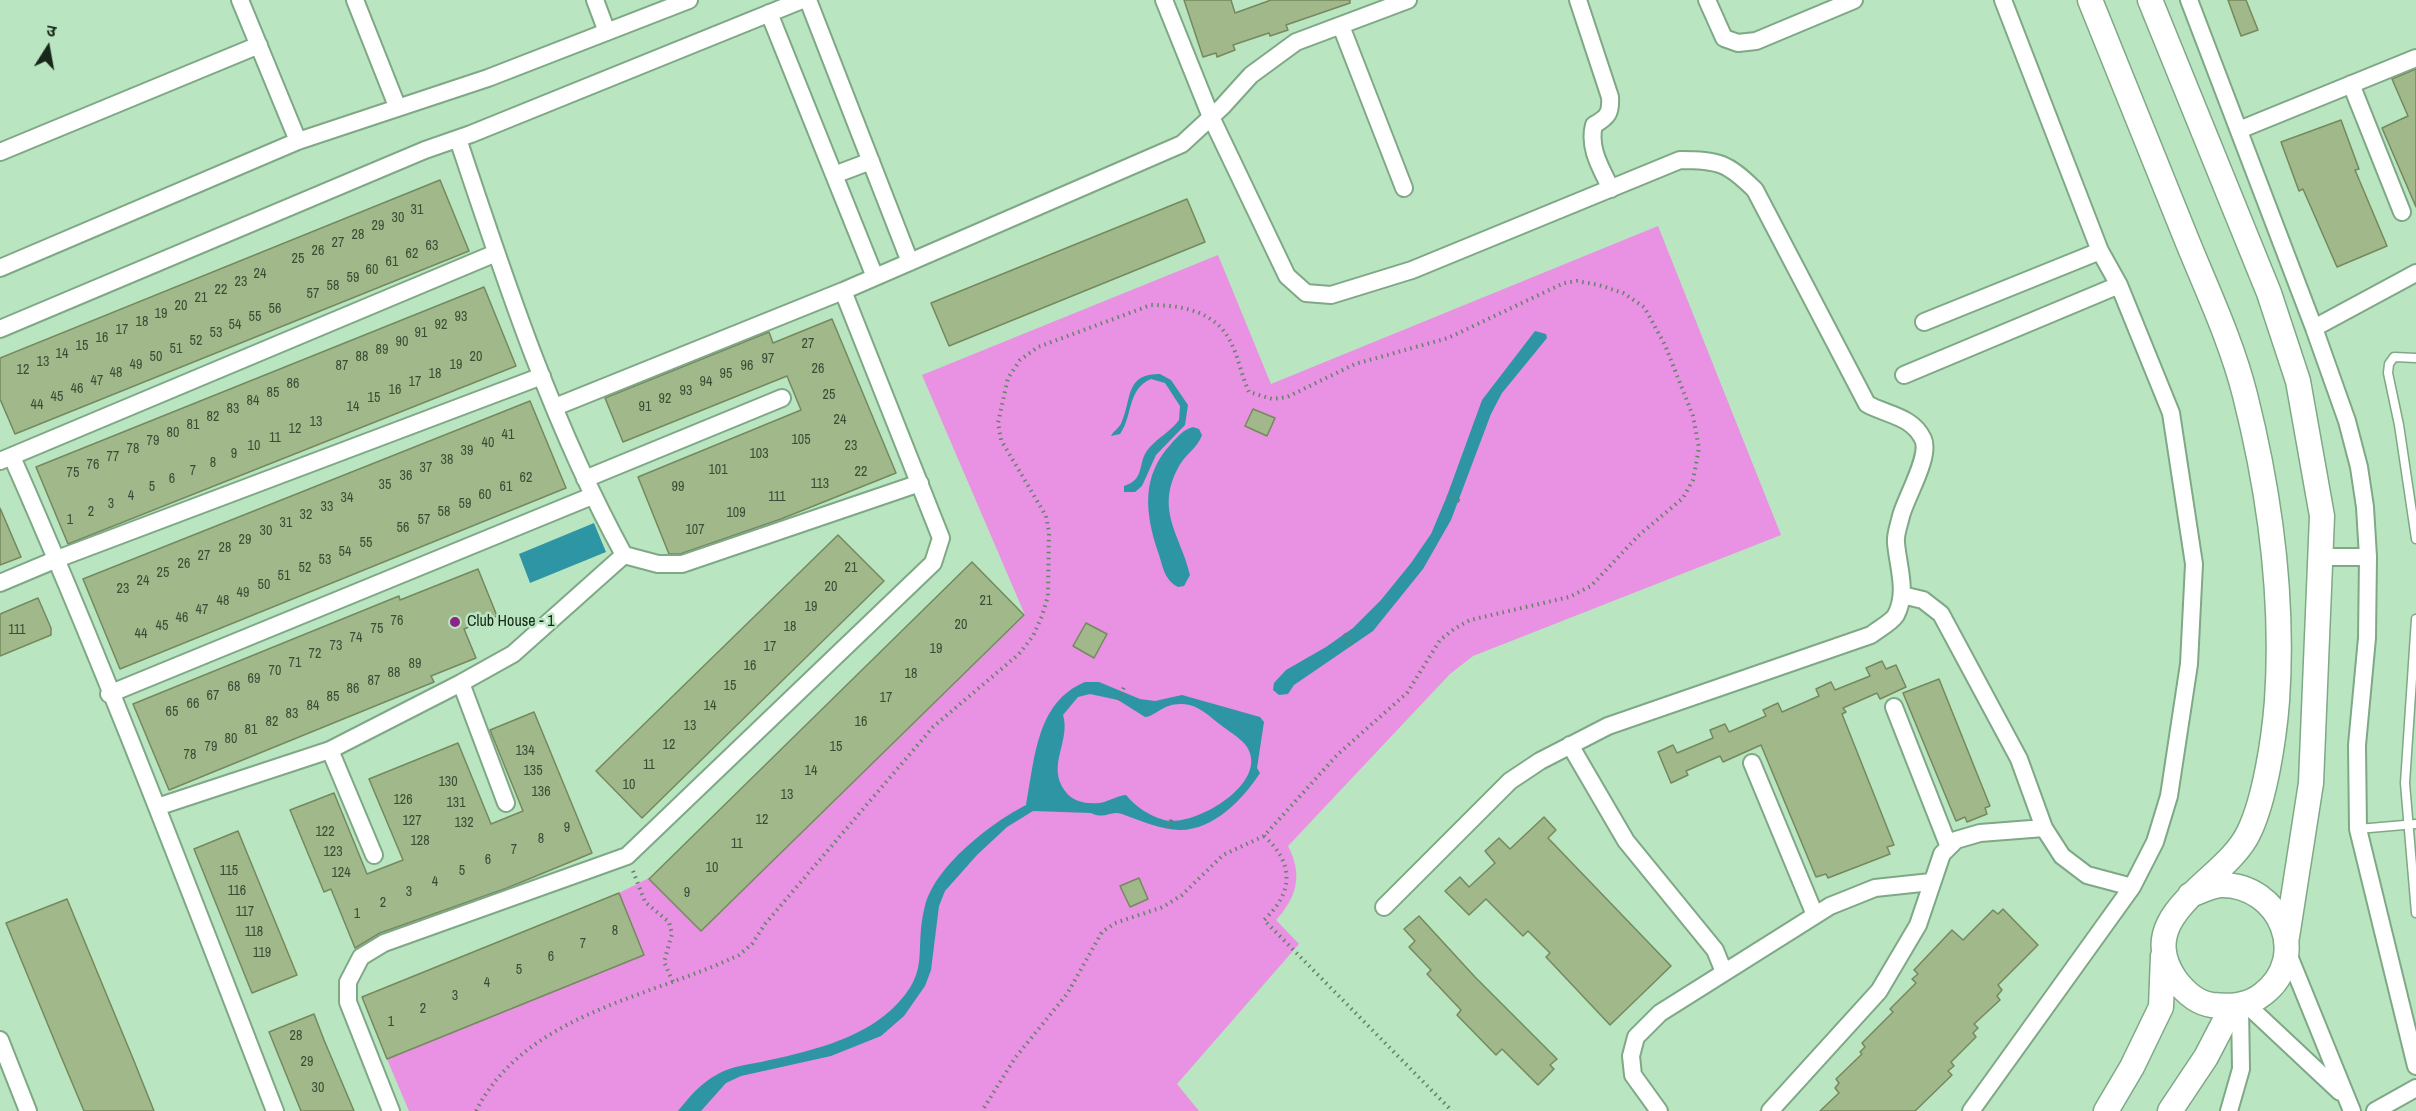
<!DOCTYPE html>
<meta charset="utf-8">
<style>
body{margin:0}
#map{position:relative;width:2416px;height:1111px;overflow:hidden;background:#b9e5c0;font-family:"Archivo Narrow","Noto Sans Devanagari",sans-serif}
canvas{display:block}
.north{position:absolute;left:18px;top:18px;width:60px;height:60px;-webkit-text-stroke:4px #b9e5c0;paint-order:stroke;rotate:11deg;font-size:16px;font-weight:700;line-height:24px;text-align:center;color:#17281a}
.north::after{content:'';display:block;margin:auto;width:21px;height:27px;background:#17281a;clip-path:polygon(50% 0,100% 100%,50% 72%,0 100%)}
</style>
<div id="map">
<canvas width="2416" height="1111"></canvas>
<div class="north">उ</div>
</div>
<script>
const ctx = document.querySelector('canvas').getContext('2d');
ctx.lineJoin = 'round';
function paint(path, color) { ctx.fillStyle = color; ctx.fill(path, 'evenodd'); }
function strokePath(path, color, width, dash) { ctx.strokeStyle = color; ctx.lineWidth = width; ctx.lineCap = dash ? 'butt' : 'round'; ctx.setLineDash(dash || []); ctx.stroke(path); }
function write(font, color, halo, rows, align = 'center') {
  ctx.font = font + ' "Archivo Narrow",sans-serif'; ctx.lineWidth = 5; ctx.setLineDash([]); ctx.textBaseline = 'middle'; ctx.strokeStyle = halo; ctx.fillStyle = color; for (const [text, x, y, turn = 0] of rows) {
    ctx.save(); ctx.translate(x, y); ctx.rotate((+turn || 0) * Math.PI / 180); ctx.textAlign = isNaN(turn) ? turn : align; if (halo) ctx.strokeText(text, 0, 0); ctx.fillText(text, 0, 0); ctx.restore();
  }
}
const green = new Path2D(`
 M1658,226L1781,535L1473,656L1450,674L1288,846C1303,875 1297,897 1276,920L1299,944L1177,1084L1199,1111H409L387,1059L644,955L619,893L649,878L701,931L1025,615L922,375L1218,255L1271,384Z`);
const water = new Path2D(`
 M1535,331L1546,334L1547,338L1502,393L1491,414L1451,520L1423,569L1373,631L1294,685L1288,694L1279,695L1273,690L1274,683L1286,670L1326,647L1353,628L1381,600L1411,563L1431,534L1447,496L1482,400Z
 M1160,374L1171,380L1188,405L1185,425L1156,455L1142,486L1135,492H1124V486C1147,479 1136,461 1150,447C1159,437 1171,431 1179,420L1180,406L1165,383L1151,379C1127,389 1133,416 1120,434L1111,436C1114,430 1120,428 1122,421C1132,398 1125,374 1160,374Z
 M1193,427L1199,429L1202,435C1198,448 1184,455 1178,468C1155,511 1181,536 1190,575L1184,586L1178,587C1164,580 1163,566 1158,552C1145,513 1141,476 1171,444C1178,436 1183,430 1193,427Z
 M594,523L606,552L530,583L519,554Z
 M1085,682H1099L1140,699L1155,701L1182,695L1260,717L1264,722L1257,768L1260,773C1243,799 1214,830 1180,830C1161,830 1139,820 1122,814C1110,810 1105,820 1091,813L1033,811L1007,827L977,855L945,891L939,906L931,970L925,986L904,1016L881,1036L831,1056L741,1076L726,1083L701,1111H678C690,1096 701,1083 718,1074C732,1066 746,1065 761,1062C806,1052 857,1041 891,1010C933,971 913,952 925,906C935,866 991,823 1026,805C1035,759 1036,702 1085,682ZM1090,694L1118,700L1145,717C1157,716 1162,703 1183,704C1199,705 1210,717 1222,726C1230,732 1242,739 1247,747C1270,783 1194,828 1164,820C1148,815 1136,807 1126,795C1116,796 1108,802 1099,803C1086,804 1073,802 1065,791C1046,766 1071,741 1063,715L1078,697Z`);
const building = new Path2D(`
 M1184,0H1231L1235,13L1271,0H1350V3L1286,25L1288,30L1270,36L1269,33L1233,45L1235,50L1217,57L1216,53L1203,57Z
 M2228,0H2246L2258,30L2241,36Z
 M2416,69V207L2382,128L2408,116L2392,79Z
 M2341,120L2359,169L2355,170L2387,246L2337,267L2303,189L2299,191L2281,142Z
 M440,180L469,251L15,434L0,399V358Z
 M1187,199L1205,242L949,346L931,303Z
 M484,287L516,366L68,544L36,467Z
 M832,319L896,473L781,519L680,554H669L638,477L801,410L787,376L623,442L605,398L769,332L773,343Z
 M530,401L566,488L120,669L83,579Z
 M1253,409L1275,418L1267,436L1245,426Z
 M0,508L21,557L0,565Z
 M838,535L884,581L642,818L596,771Z
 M972,562L1024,615L701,931L649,879Z
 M478,569L497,616L464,629L476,658L431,676L434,682L169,790L133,704L399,596L400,600Z
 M38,598L51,628V635L0,656V614Z
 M1086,623L1107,634L1094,658L1073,646Z
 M1882,661L1886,669L1896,665L1906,687L1880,699L1877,693L1843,708L1846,712L1842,714L1894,845L1887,847L1890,854L1828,878L1826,874L1816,877L1761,745L1723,762L1720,756L1686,771L1688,775L1671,783L1658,752L1673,745L1677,753L1713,738L1710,730L1725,724L1729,732L1766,716L1763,710L1778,703L1782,712L1819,696L1816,689L1831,682L1835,690L1870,676L1866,668Z
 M1939,679L1990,806L1985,808L1987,814L1967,822L1965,817L1956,821L1903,693Z
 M534,712L592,853L507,888L380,933L355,948L331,889L324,892L290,810L334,793L367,874L403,860L369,779L458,743L491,824L523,811L490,730Z
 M1544,817L1556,830L1548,838L1671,966L1610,1025L1546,957L1550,953L1528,931L1523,936L1486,899L1469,915L1445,891L1460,877L1469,887L1495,863L1485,851L1499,838L1510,849Z
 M238,831L297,975L252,993L194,849Z
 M1139,878L1148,899L1130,907L1120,886Z
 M619,893L644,955L387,1059L362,997Z
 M67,899L134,1061L154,1111H84L60,1054L6,923Z
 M2003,909L2038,945L1998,985L2002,990L1997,996L2000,1000L1974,1024L1978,1028L1973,1033L1976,1037L1951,1062L1954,1066L1948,1071L1952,1075L1915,1111H1820L1839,1093L1835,1088L1839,1083L1836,1079L1862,1054L1860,1052L1865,1047L1862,1043L1893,1012L1890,1009L1916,983L1912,979L1918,974L1914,970L1952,930L1963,940L1993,910L1998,914Z
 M1419,916L1475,977L1557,1059L1550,1065L1554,1069L1538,1085L1502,1049L1496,1055L1457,1015L1461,1010L1427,974L1431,970L1409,947L1415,941L1404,929Z
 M314,1014L324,1040L354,1111H301L269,1032Z`);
const path = new Path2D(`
 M1447,496L1460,501
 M1344,634L1353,646
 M1118,700L1124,687
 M1170,827L1172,816
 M1264,836C1294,863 1294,892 1264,920L1452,1111
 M633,871L645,902L669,922L672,934L664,962L673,982
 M476,1111C525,1014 649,998 739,955L752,944L765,924L933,727L1019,654L1033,636L1042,616L1048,596L1049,532L1046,516L1001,440L998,423L1008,378L1020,360L1038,347L1151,305C1180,305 1214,311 1229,339C1238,354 1241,375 1249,392L1272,399L1287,397L1355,364L1448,338L1564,283L1577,281L1599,285L1623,293L1644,307L1665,345L1693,416L1699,448L1693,480L1683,498L1638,536L1591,586L1569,597L1470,620L1454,629L1440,640L1407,693L1338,754L1264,836L1223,855L1182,895L1163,907L1115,923L1102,932L1067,994L1015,1058L982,1111`);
const lane = new Path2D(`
 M2416,358L2394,357L2389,364L2388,373L2399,425L2416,539
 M2416,619L2405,783L2416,913
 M2358,829L2416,824`);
const street = new Path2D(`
 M240,0L298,141
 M355,0L397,106
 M595,0L607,32
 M808,0L910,262
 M1164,0L1211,117L1287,276L1306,293L1331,295L1412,270L1680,160C1719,160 1728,163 1755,190L1867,404C1887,415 1912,416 1923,439C1931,456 1906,497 1901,516C1899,525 1895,535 1896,543C1898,567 1908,592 1896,615C1891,623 1878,629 1871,635L1608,726L1540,761L1510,781L1384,907
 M1578,0L1610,97C1611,113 1608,117 1594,125C1588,148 1601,168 1611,189
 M1707,0L1724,38L1738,43L1756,41L1854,0
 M2189,0L2314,328L2347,421L2359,467L2365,507L2368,557L2367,638L2357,745L2358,829L2416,1066
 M769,13L875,277
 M1341,26L1404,188
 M2351,84L2402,212
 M2239,130L2416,58
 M458,139C505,280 552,424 624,555L658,564H682L920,483
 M0,152L259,45
 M834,175L871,161
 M0,268L298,141L488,78L689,0
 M1924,322L2100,251
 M2314,328L2416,273
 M0,329L425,150L471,134L802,0
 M1904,375L2119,285
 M555,407L843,291L1182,144L1222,107L1251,75L1296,42L1408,0
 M12,457C107,672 190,892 275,1111
 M0,461L496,253
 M585,479L782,398
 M2320,557H2368
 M0,583L57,559L542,376
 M1902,595L1923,600L1941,614L2019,759L2044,828L2062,856L2087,875L2132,887
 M461,683L506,803
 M109,694L592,496
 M1894,707L1949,847
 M1570,745L1626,841L1715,950L1724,972
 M330,750L374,855
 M1752,763L1815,915
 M157,807L330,750L461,683L513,654L624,555
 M2287,951L2352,1111
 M2245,1003L2340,1092
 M0,1040L28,1111
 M391,1111L348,1002V982L361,957L384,943L627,856L933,563L941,538L843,291
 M1659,1111L1633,1075L1631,1056L1636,1037L1660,1013L1830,906L1875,888L1931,882
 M1770,1111L1879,991L1918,925L1942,854L1956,840L1980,833L2044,828
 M1971,1111L2132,887L2155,842L2169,796L2189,664L2194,564L2171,413L2119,285L2100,251L2003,0
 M2229,1111L2241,1069L2240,1006
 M2375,1111L2416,1088`);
const secondary = new Path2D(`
 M2090,0C2123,81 2156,162 2188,243C2208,292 2232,343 2245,395C2270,494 2284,598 2277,701C2274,739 2265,799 2249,832C2226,882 2131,913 2175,979C2184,991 2197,1003 2212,1005C2231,1007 2248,1006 2263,994C2311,957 2280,885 2222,885C2212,885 2200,892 2190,895
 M2150,0L2269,293L2298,381L2322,516L2311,783L2287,937
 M2106,1111L2132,1067L2161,1007L2163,956
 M2170,1111L2206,1057L2232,1007`);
const markers = [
 [455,622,6,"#8b2388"]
];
const numberNames = [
 ["31",417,210],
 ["30",398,218],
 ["29",378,226],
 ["28",358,235],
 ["27",338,243],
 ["63",432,246],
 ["26",318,251],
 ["62",412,254],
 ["25",298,259],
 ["61",392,262],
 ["60",372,270],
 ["24",260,274],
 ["59",353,278],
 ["23",241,282],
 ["58",333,286],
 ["22",221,290],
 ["57",313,294],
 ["21",201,298],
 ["20",181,306],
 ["56",275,309],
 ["19",161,314],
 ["55",255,317],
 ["93",461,317],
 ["18",142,322],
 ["54",235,325],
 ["92",441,325],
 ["17",122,330],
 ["53",216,333],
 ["91",421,333],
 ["16",102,338],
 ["52",196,341],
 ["90",402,342],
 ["27",808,344],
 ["15",82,346],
 ["51",176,349],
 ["89",382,350],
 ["14",62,354],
 ["50",156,357],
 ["88",362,357],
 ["20",476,357],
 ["97",768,359],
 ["13",43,362],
 ["49",136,365],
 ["19",456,365],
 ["87",342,366],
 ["96",747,366],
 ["26",818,369],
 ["12",23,370],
 ["48",116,373],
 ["18",435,374],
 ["95",726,374],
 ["47",97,381],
 ["17",415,382],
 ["94",706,382],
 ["86",293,384],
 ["46",77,389],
 ["16",395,390],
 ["93",686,391],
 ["85",273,393],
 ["25",829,395],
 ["45",57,397],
 ["15",374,398],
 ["92",665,399],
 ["84",253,401],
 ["44",37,405],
 ["14",353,407],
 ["91",645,407],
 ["83",233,409],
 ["82",213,417],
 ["24",840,420],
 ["13",316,422],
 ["81",193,425],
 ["12",295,429],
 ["80",173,433],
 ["41",508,435],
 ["11",275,438],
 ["105",801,440],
 ["79",153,441],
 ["40",488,443],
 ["10",254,446],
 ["23",851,446],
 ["78",133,449],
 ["39",467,451],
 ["9",234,454],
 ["103",759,454],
 ["77",113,457],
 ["38",447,460],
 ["8",213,463],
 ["76",93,465],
 ["37",426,468],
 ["101",718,470],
 ["7",193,471],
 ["22",861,472],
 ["75",73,473],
 ["36",406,476],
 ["62",526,478],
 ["6",172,479],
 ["113",820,484],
 ["35",385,485],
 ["5",152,487],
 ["61",506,487],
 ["99",678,487],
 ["60",485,495],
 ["4",131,496],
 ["111",777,497],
 ["34",347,498],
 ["3",111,504],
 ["59",465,504],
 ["33",327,507],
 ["2",91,512],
 ["58",444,512],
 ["109",736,513],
 ["32",306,515],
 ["1",70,520],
 ["57",424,520],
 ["31",286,523],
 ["56",403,528],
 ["107",695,530],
 ["30",266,531],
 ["29",245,540],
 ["55",366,543],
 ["28",225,548],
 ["54",345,552],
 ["27",204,556],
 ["53",325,560],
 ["26",184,564],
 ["52",305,568],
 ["21",851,568],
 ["25",163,573],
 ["51",284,576],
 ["24",143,581],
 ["50",264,585],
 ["20",831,587],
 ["23",123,589],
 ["49",243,593],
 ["48",223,601],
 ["21",986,601],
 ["19",811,607],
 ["47",202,610],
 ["46",182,618],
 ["76",397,621],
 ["20",961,625],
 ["45",162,626],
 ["18",790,627],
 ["75",377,629],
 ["111",17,630],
 ["44",141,634],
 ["74",356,638],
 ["73",336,646],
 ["17",770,647],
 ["19",936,649],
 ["72",315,654],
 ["71",295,663],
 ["89",415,664],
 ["16",750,666],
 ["70",275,671],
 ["88",394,673],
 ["18",911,674],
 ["69",254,679],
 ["87",374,681],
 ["15",730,686],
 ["68",234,687],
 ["86",353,689],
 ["67",213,696],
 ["85",333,697],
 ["17",886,698],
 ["66",193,704],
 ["84",313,706],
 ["14",710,706],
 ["65",172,712],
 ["83",292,714],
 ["82",272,722],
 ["16",861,722],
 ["13",690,726],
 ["81",251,730],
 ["80",231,739],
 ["12",669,745],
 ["79",211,747],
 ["15",836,747],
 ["134",525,751],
 ["78",190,755],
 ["11",649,765],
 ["135",533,771],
 ["14",811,771],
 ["130",448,782],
 ["10",629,785],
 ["136",541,792],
 ["13",787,795],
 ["126",403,800],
 ["131",456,803],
 ["12",762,820],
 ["127",412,821],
 ["132",464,823],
 ["9",567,828],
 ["122",325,832],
 ["8",541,839],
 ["128",420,841],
 ["11",737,844],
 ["7",514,850],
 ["123",333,852],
 ["6",488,860],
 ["10",712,868],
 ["115",229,871],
 ["5",462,871],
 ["124",341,873],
 ["4",435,882],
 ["116",237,891],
 ["3",409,892],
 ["9",687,893],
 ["2",383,903],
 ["117",245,912],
 ["1",357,914],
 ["8",615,931],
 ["118",254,932],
 ["7",583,944],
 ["119",262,953],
 ["6",551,957],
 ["5",519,970],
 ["4",487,983],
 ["3",455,996],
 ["2",423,1009],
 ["1",391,1022],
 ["28",296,1036],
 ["29",307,1062],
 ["30",318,1088]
];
const poiNames = [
 ["Club House - 1",467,622]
];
paint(green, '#e991e3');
paint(water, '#2e95a4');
paint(building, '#a1b88a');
strokePath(building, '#74895e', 1.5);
strokePath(lane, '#7fa886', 11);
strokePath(street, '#7fa886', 20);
strokePath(secondary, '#7fa886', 27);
strokePath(path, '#648269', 4, [1.5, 4.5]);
strokePath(lane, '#fff', 8);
strokePath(street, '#fff', 16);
strokePath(secondary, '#fff', 24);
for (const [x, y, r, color] of markers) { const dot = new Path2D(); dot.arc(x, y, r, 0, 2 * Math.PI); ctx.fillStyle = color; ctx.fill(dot); strokePath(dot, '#b9e5c0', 2); }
write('14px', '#3a4c36', null, numberNames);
write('16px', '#17281a', '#b9e5c0', poiNames, 'left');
</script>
